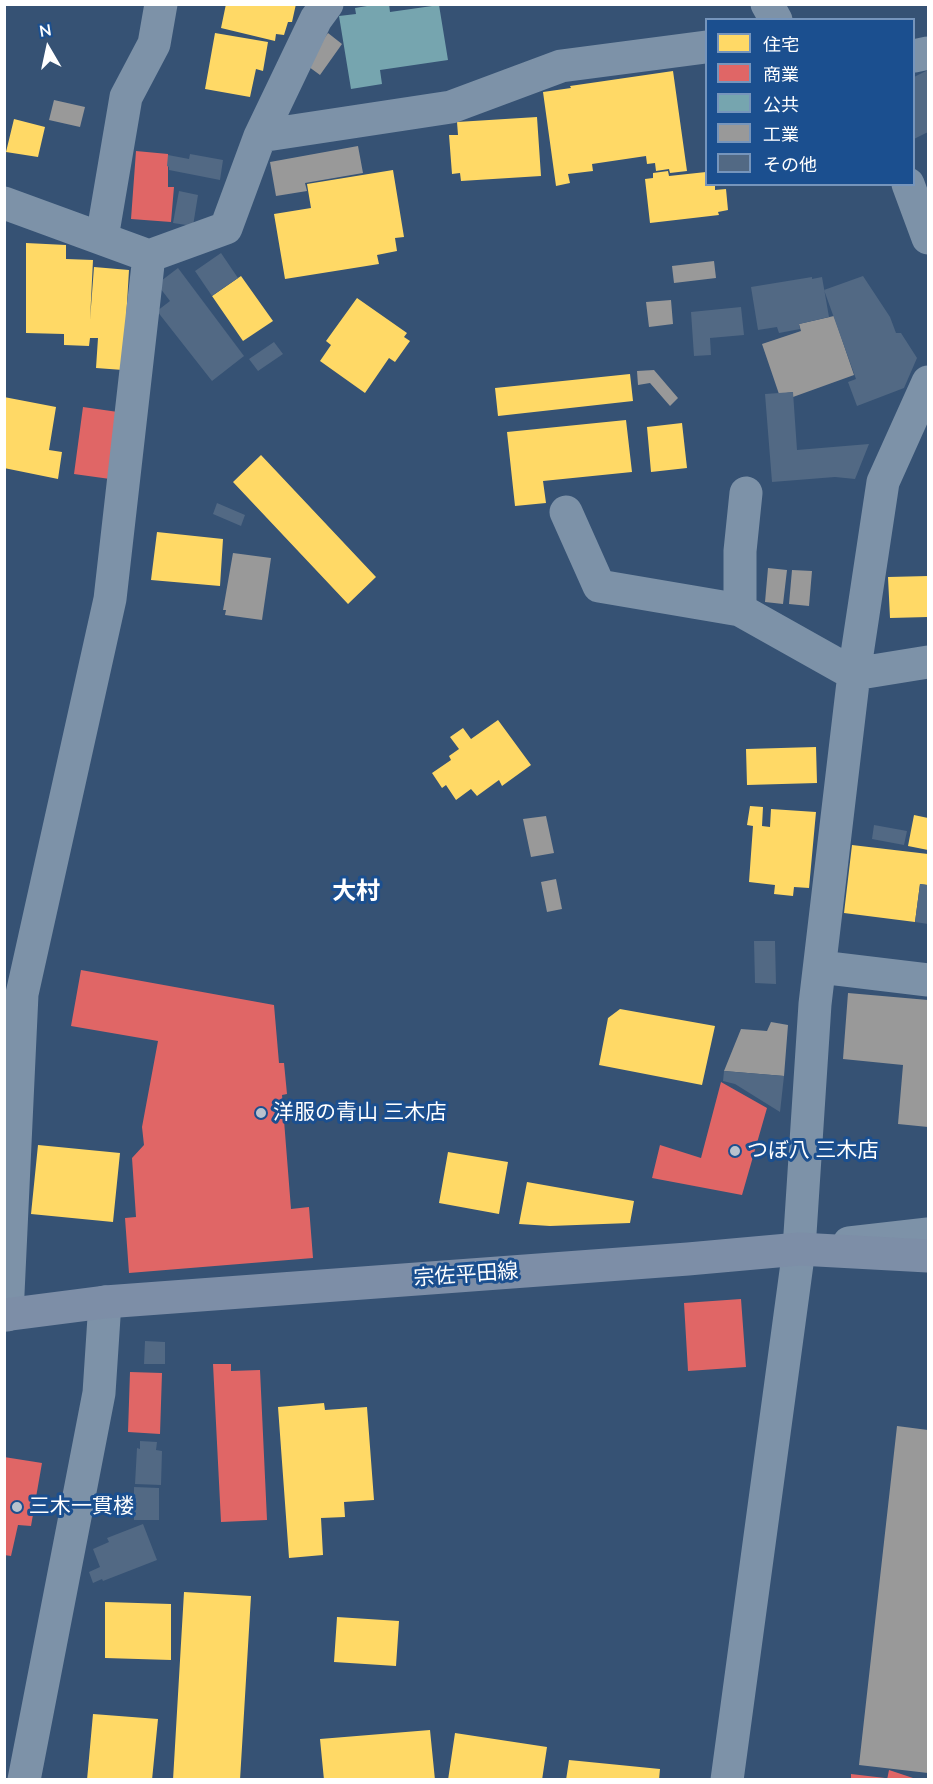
<!DOCTYPE html>
<meta charset="utf-8">
<style>
body{margin:0}
#map{position:relative;width:933px;height:1784px;overflow:hidden;background:#365274;font-family:Mulish,"Noto Sans JP",sans-serif}
canvas{display:block}
.frame{position:absolute;inset:0;border:6px solid #fff;pointer-events:none}
.legend{position:absolute;left:705px;top:18px;width:210px;height:168px;box-sizing:border-box;background:#1b4f8f;border:2px solid #7695bc;margin:0;padding:8px 10px;list-style:none;font-size:18px;color:#fff}
.legend li{display:flex;align-items:center;gap:12px;height:30px}
.legend b{width:30px;border:2px solid #7695bc}
.north{position:absolute;left:18px;top:18px;width:60px;height:60px;-webkit-text-stroke:4px #1b4f8f;paint-order:stroke;rotate:351deg;font-size:16px;font-weight:700;line-height:24px;text-align:center;color:#fff}
.north::after{content:'';display:block;margin:auto;width:21px;height:27px;background:#fff;clip-path:polygon(50% 0,100% 100%,50% 72%,0 100%)}
</style>
<div id="map">
<canvas width="933" height="1784"></canvas>
<div class="frame"></div>
<ul class="legend">
<li><b style="height:16px;background:#ffd966"></b>住宅</li>
<li><b style="height:16px;background:#e06666"></b>商業</li>
<li><b style="height:16px;background:#76a5af"></b>公共</li>
<li><b style="height:16px;background:#999"></b>工業</li>
<li><b style="height:16px;background:#526984"></b>その他</li>
</ul>
<div class="north">N</div>
</div>
<script>
const ctx = document.querySelector('canvas').getContext('2d');
ctx.lineJoin = 'round';
function paint(path, color) { ctx.fillStyle = color; ctx.fill(path, 'evenodd'); }
function strokePath(path, color, width, dash) { ctx.strokeStyle = color; ctx.lineWidth = width; ctx.lineCap = dash ? 'butt' : 'round'; ctx.setLineDash(dash || []); ctx.stroke(path); }
function write(font, color, halo, rows, align = 'center') {
  ctx.font = font + ' Mulish,"Noto Sans JP",sans-serif'; ctx.lineWidth = 6; ctx.setLineDash([]); ctx.textBaseline = 'middle'; ctx.strokeStyle = halo; ctx.fillStyle = color; for (const [text, x, y, turn = 0] of rows) {
    ctx.save(); ctx.translate(x, y); ctx.rotate((+turn || 0) * Math.PI / 180); ctx.textAlign = isNaN(turn) ? turn : align; if (halo) ctx.strokeText(text, 0, 0); ctx.fillText(text, 0, 0); ctx.restore();
  }
}
const homes = new Path2D(`
 M226,4H296L292,22H288L284,35L276,34L275,41L221,28Z
 M215,33L268,42L263,71L256,69L250,97L205,89Z
 M673,71L687,171L670,173L669,169L656,171L655,163L647,164L646,156L592,164L593,171L568,174L570,183L556,186L543,92L571,88L570,86Z
 M537,117L541,176L461,181L460,173L452,174L449,135H458L457,122Z
 M14,119L45,127L38,157L6,152Z
 M393,170L404,237L395,238L397,251L377,255L379,264L285,279L274,214L311,208L307,184Z
 M668,171L669,176L706,172V184H715V190L726,189L728,210L718,212L719,215L650,223L645,179L653,178V173Z
 M26,243L66,245V259L93,260L90,320L94,267L129,270L123,370L96,368L98,338H90L89,346L64,345V334L26,333Z
 M241,276L273,321L243,341L212,296Z
 M357,298L407,333L404,337L410,341L395,362L389,358L365,393L320,361L331,345L326,341Z
 M630,374L633,401L498,416L495,388Z
 M4,397L56,407L49,450L62,452L58,479L4,468Z
 M626,420L632,472L543,481L546,503L515,506L507,432Z
 M682,423L687,468L651,472L647,427Z
 M261,455L376,577L348,604L233,482Z
 M157,532L223,539L220,586L151,580Z
 M928,576V617L890,618L888,577Z
 M498,720L531,765L502,786L499,780L477,796L471,789L456,800L446,785L442,788L432,773L451,760L449,756L459,749L450,737L463,728L471,739Z
 M816,747L817,783L747,785L746,749Z
 M750,806L763,807L762,826L770,827L771,809L816,812L809,888L794,887L793,896L774,894L775,885L749,882L753,826L747,825Z
 M914,815L928,818V850L908,846Z
 M852,845L928,854L927,885L920,884L915,922L844,913Z
 M620,1009L715,1026L702,1085L599,1065L608,1018Z
 M38,1145L120,1153L113,1222L31,1214Z
 M448,1152L508,1162L499,1214L439,1203Z
 M527,1182L634,1201L630,1223L550,1226L519,1224Z
 M324,1403L325,1410L367,1407L374,1500L344,1502L345,1517L321,1518L323,1555L289,1558L278,1407Z
 M184,1592L251,1596L240,1780H173Z
 M105,1602L171,1604V1660L105,1658Z
 M337,1617L399,1621L396,1666L334,1662Z
 M93,1714L158,1719L152,1780H87Z
 M430,1730L435,1780H324L320,1739Z
 M455,1733L547,1747L542,1780H448Z
 M569,1760L660,1769L659,1780H566Z`);
const shops = new Path2D(`
 M136,151L168,154V187H174L171,222L131,219Z
 M83,407L118,412L110,479L74,474Z
 M81,970L274,1005L279,1063H284L287,1094L282,1095L291,1209L309,1207L313,1258L129,1273L125,1218L136,1217L132,1158L144,1145L142,1127L158,1041L71,1026Z
 M721,1082L767,1108L742,1195L652,1178L660,1145L701,1158Z
 M741,1299L746,1367L688,1371L684,1303Z
 M213,1364H231V1371L260,1370L267,1520L221,1522Z
 M130,1372L162,1373L160,1434L128,1432Z
 M4,1457L42,1463L31,1526L18,1525L11,1556L4,1555Z
 M889,1770L916,1779V1780H887Z
 M851,1774L885,1778V1780H851Z`);
const public = new Path2D(`
 M379,4H389L390,12L439,5L448,60L380,70L382,84L351,89L339,16L356,14L355,8Z`);
const industry = new Path2D(`
 M328,33L342,44L320,75L305,64Z
 M54,100L85,107L80,127L49,120Z
 M358,146L363,173L305,183L307,191L276,196L270,162Z
 M714,261L716,278L674,283L672,266Z
 M671,300L673,324L649,327L646,302Z
 M834,316L854,375L793,397V392L779,394L762,344L801,331L799,324Z
 M654,370L678,398L670,406L650,383L638,385L637,371Z
 M233,553L271,558L262,620L225,615L226,610H223Z
 M768,568L787,570L783,604L765,602Z
 M792,570L812,571L809,606L789,604Z
 M546,816L554,853L531,857L523,819Z
 M556,879L562,909L547,912L541,882Z
 M848,993L928,1000V1127L898,1124L903,1065L843,1059Z
 M771,1022L788,1025L784,1076L724,1071L741,1029L767,1031Z
 M897,1426L928,1430V1773L859,1765Z`);
const building = new Path2D(`
 M928,70V132L914,139V77Z
 M190,154L223,160L220,180L169,170V167L167,166L168,155L189,159Z
 M179,191L198,195L193,226L173,223Z
 M221,253L238,278L212,296L195,271Z
 M178,268L244,356L212,381L157,311L170,301L157,284Z
 M863,276L890,317L896,333H901L917,358L904,388L857,406L848,382L856,379L824,290Z
 M812,277V279L822,277L829,317L799,324L800,329L779,333L777,327L758,330L751,287Z
 M741,307L744,335L710,338L711,355L694,356L691,312Z
 M274,342L283,354L258,371L249,359Z
 M793,392L797,450L869,444L855,479L835,477L772,482L765,394Z
 M217,503L245,515L241,526L213,514Z
 M874,825L907,831L904,845L872,839Z
 M920,884L928,885V924L915,922Z
 M754,941H775L776,984L755,983Z
 M724,1071L784,1076L780,1112L735,1084L723,1081Z
 M145,1341L165,1342V1364H144Z
 M140,1441L157,1442L156,1450L162,1451L161,1485L135,1484L137,1448L140,1449Z
 M134,1487L159,1488V1520H134Z
 M143,1524L157,1560L103,1581L102,1579L93,1583L89,1572L100,1567L93,1549L109,1542L107,1538Z`);
const minor = new Path2D(`
 M767,4L776,20
 M914,56L928,53
 M260,136L451,107L561,66L706,47
 M908,184L928,238
 M4,203L149,256L226,228L260,136L316,19L327,4
 M102,238L126,97L154,44L161,4
 M746,493L740,551V610L854,674L928,662
 M566,512L599,586L740,610
 M820,967L928,980
 M849,1243L928,1234
 M7,1315L22,994L110,599L149,256
 M24,1780L99,1393L105,1302
 M727,1780L799,1249L815,1004L854,674L883,482L928,382`);
const major = new Path2D(`
 M4,1315L105,1302L688,1259L799,1249L928,1256`);
const markers = [
 [261,1113,6,"#b9c2ce"],
 [735,1151,6,"#b9c2ce"],
 [17,1507,6,"#b9c2ce"]
];
const poiNames = [
 ["洋服の青山 三木店",273,1113],
 ["つぼ八 三木店",747,1151],
 ["三木一貫楼",29,1507]
];
const streetNames = [
 ["宗佐平田線",466,1275,-4]
];
const quarterNames = [
 ["大村",356,892]
];
paint(homes, '#ffd966');
paint(shops, '#e06666');
paint(public, '#76a5af');
paint(industry, '#999');
paint(building, '#526984');
strokePath(minor, '#7d92a8', 33);
strokePath(major, '#7d8ea7', 33);
for (const [x, y, r, color] of markers) { const dot = new Path2D(); dot.arc(x, y, r, 0, 2 * Math.PI); ctx.fillStyle = color; ctx.fill(dot); strokePath(dot, '#1b4f8f', 2); }
write('21px', '#fff', '#1b4f8f', poiNames, 'left');
write('21px', '#fff', '#1b4f8f', streetNames);
write('bold 24px', '#fff', '#1b4f8f', quarterNames);
</script>
